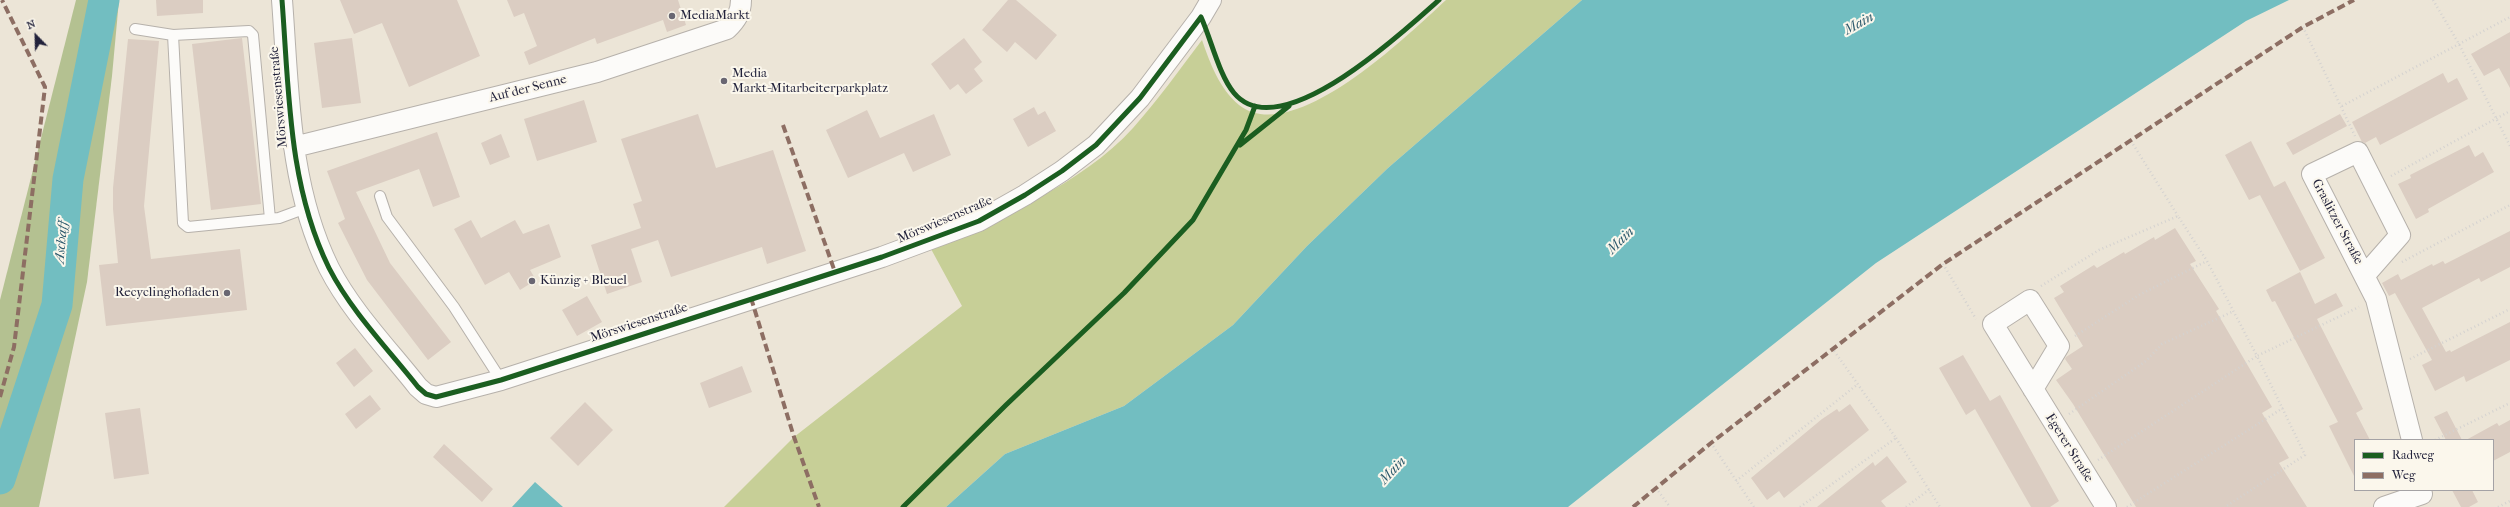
<!DOCTYPE html>
<meta charset="utf-8">
<style>
body{margin:0}
#map{position:relative;width:2510px;height:507px;overflow:hidden;background:#ece5d7;font-family:"IM FELL French Canon",serif}
canvas{display:block}
.legend{position:absolute;left:2354px;top:439px;width:140px;height:52px;box-sizing:border-box;background:#fbf7ec;border:1px solid #a4a2a5;margin:0;padding:5px 7px;list-style:none;font-size:12px;color:#22223b}
.legend li{display:flex;align-items:center;gap:8px;height:20px}
.legend b{width:20px;border:1px solid #a4a2a5}
.north{position:absolute;left:16px;top:16px;width:40px;height:40px;-webkit-text-stroke:3px #fbf7ec;paint-order:stroke;rotate:337deg;font-size:11px;font-weight:700;line-height:16px;text-align:center;color:#22223b}
.north::after{content:'';display:block;margin:auto;width:14px;height:18px;background:#22223b;clip-path:polygon(50% 0,100% 100%,50% 72%,0 100%)}
</style>
<div id="map">
<canvas width="2510" height="507"></canvas>
<ul class="legend">
<li><b style="height:5px;background:#1b5e20"></b>Radweg</li>
<li><b style="height:5px;background:#8d6e63"></b>Weg</li>
</ul>
<div class="north">N</div>
</div>
<script>
const ctx = document.querySelector('canvas').getContext('2d');
ctx.lineJoin = 'round';
function paint(path, color) { ctx.fillStyle = color; ctx.fill(path, 'evenodd'); }
function strokePath(path, color, width, dash) { ctx.strokeStyle = color; ctx.lineWidth = width; ctx.lineCap = dash ? 'butt' : 'round'; ctx.setLineDash(dash || []); ctx.stroke(path); }
function write(font, color, halo, rows, align = 'center') {
  ctx.font = font + ' "IM FELL French Canon",serif'; ctx.lineWidth = 4; ctx.setLineDash([]); ctx.textBaseline = 'middle'; ctx.strokeStyle = halo; ctx.fillStyle = color; for (const [text, x, y, turn = 0] of rows) {
    ctx.save(); ctx.translate(x, y); ctx.rotate((+turn || 0) * Math.PI / 180); ctx.textAlign = isNaN(turn) ? turn : align; if (halo) ctx.strokeText(text, 0, 0); ctx.fillText(text, 0, 0); ctx.restore();
  }
}
const green = new Path2D(`
 M1446,0H1582L1388,168L1307,246L1233,325L1124,406L1005,454L946,507H724L794,437L962,306L931,249C999,218 1081,185 1133,128C1158,100 1180,69 1202,40C1210,63 1219,88 1239,105C1293,148 1409,34 1446,0Z`);
const forest = new Path2D(`
 M76,0H119L112,76L87,282L39,507H0V300Z`);
const water = new Path2D(`
 M1582,0H2289L2246,21L1876,263L1568,507H946L1005,454L1124,406L1233,325L1307,246L1388,168Z
 M535,482L563,507H512Z`);
const river = new Path2D(`
 M0,479L57,305L68,179L104,0`);
const building = new Path2D(`
 M156,0H203V13L157,16Z
 M340,0H457L480,56L409,87L382,23L354,34Z
 M507,0H678L686,25L667,32L663,20L597,44L595,38L529,65L524,52L537,46L524,13L514,17Z
 M1008,0H1016L1057,35L1036,60L1015,42L1007,52L982,30Z
 M2510,32V88L2499,68L2484,76L2471,54Z
 M242,38L261,204L211,210L192,44Z
 M352,38L361,103L322,108L314,43Z
 M964,38L982,62L974,69L983,81L966,94L958,84L950,90L931,64Z
 M128,39L159,41L144,206L151,259L240,249L247,310L106,326L99,265L118,263L113,209V188Z
 M2443,73L2448,83L2457,78L2468,99L2380,145L2376,137L2365,143L2362,142L2352,122Z
 M584,100L597,142L537,161L524,119Z
 M1034,107L1038,115L1045,111L1056,131L1028,147L1013,119Z
 M867,110L880,138L934,114L951,155L913,172L904,153L848,178L826,130Z
 M698,114L716,168L773,150L806,251L767,264L762,247L671,277L658,240L631,249L642,282L607,294L591,245L641,228L633,204L642,201L621,139Z
 M2340,114L2347,126L2293,155L2286,143Z
 M437,132L460,197L433,207L419,169L356,192L390,263L451,342L428,360L367,280L338,223L345,219L327,171Z
 M501,134L510,157L490,165L481,143Z
 M2251,141L2274,187L2285,181L2325,258L2300,271L2260,195L2249,200L2225,155Z
 M2469,145L2475,157L2483,152L2494,172L2428,209L2429,212L2416,219L2398,184L2411,178L2410,175Z
 M471,220L481,238L515,220L523,234L549,224L561,257L530,270L536,280L520,290L509,272L485,285L454,229Z
 M2175,228L2196,261L2190,264L2219,309L2216,311L2272,407L2262,413L2289,458L2279,463L2307,507H2136L2073,404L2056,380L2072,369L2065,359L2066,357L2083,346L2054,298L2064,292L2060,286L2094,265L2097,268L2124,252L2125,254L2154,237L2155,240Z
 M2510,231V267L2481,282L2479,278L2422,308L2446,352L2450,350L2451,352L2510,322V360L2466,382L2464,376L2435,391L2422,365L2432,360L2395,293L2389,296L2382,283L2398,274L2401,280L2432,264L2433,266L2443,261L2445,264Z
 M2300,272L2315,304L2336,293L2343,306L2317,319L2363,409L2356,413L2370,440H2355V478L2329,426L2338,422L2275,301L2272,302L2266,290Z
 M587,296L602,322L577,336L562,310Z
 M355,348L373,371L354,387L336,363Z
 M1963,355L1990,401L2000,395L2059,501L2050,507H2031L1975,409L1966,415L1939,368Z
 M742,366L752,392L709,408L700,383Z
 M370,395L381,409L356,429L345,414Z
 M585,402L613,430L578,466L550,438Z
 M1850,404L1869,430L1784,498L1779,491L1767,500L1751,478L1822,419L1837,409L1839,412Z
 M140,408L149,474L114,479L105,413Z
 M2447,411L2462,440H2446L2434,417Z
 M2510,420V452L2493,461V440H2466L2497,423L2499,426Z
 M444,444L493,489L482,502L433,457Z
 M1887,456L1907,482L1881,501L1886,507H1817L1873,462L1875,466Z
 M2452,490H2472L2478,502L2469,507H2461Z`);
const path = new Path2D(`
 M2433,0L2459,44L2510,146
 M2303,27L2355,136
 M2342,106L2510,17
 M2131,141L2178,216
 M2391,176L2510,111
 M2402,262L2510,205
 M1943,264L1976,319
 M2041,286L2099,250L2178,216L2207,261L2257,356L2359,307
 M2075,336L2139,295L2207,261
 M2410,359L2510,309
 M2069,414L2146,361L2162,344L2234,311
 M1896,438L1940,507
 M2435,440L2510,403
 M1711,443L1754,507
 M2098,460L2257,356L2305,455L2225,507
 M1736,481L1858,384
 M1656,488L1670,507
 M1800,507L1896,438L1832,348
 M1906,507L1930,489
 M2127,507L2283,408
 M2498,507L2510,501`);
const lane = new Path2D(`
 M135,29L173,35L249,31L253,35L270,219
 M173,35L183,223L188,227L279,218L306,208
 M380,196L387,217L454,307L501,380`);
const street = new Path2D(`
 M282,0C289,90 288,185 329,268C351,311 388,349 418,387L426,394L436,397L501,380L882,257L979,221L1025,195L1062,171L1096,145L1140,98L1201,17L1211,0
 M294,147L597,72L727,29C736,20 741,13 741,0
 M2365,275L2400,235L2358,152L2312,174L2376,299L2412,440
 M2033,389L2059,346L2030,300L1993,324L2106,507
 M2384,507L2422,494`);
const quiet = new Path2D(`
 M783,125L835,272
 M751,298L794,437L819,507
 M0,397L14,347L45,87L2,0
 M1633,507L1711,443L1943,264L2303,27L2354,0`);
const cycleway = new Path2D(`
 M282,0C289,90 288,185 329,268C351,311 388,349 418,387L426,394L436,397L501,380L882,257L979,221L1025,195L1062,171L1096,145L1140,98L1201,17C1211,39 1219,75 1234,93C1280,148 1404,31 1439,0
 M1240,145L1289,106
 M903,507L1006,405L1124,293L1193,220L1246,130L1255,106`);
const markers = [
 [672,16,4,"#696672"],
 [724,81,4,"#696672"],
 [532,281,4,"#696672"],
 [227,293,4,"#696672"]
];
const poiNames = [
 ["MediaMarkt",680,16],
 ["Media",732,74],
 ["Markt-Mitarbeiterparkplatz",732,89],
 ["Künzig + Bleuel",540,281],
 ["Recyclinghofladen",219,293,"right"]
];
const streetNames = [
 ["Auf der Senne",528,89,-14],
 ["Mörswiesenstraße",279,97,-95],
 ["Mörswiesenstraße",945,220,-23],
 ["Graslitzer Straße",2337,222,62],
 ["Mörswiesenstraße",639,323,-18],
 ["Egerer Straße",2069,448,58]
];
const waterNames = [
 ["Main",1859,24,-29],
 ["Main",1621,241,-45],
 ["Aschaff",62,242,-85],
 ["Main",1393,471,-47]
];
paint(green, '#c7cf97');
paint(forest, '#b4c191');
paint(water, '#72bec1');
strokePath(river, '#72bec1', 31);
paint(building, '#dbcdc2');
strokePath(lane, '#b6b1ab', 12);
strokePath(street, '#b6b1ab', 22);
strokePath(path, '#d4d2d0', 2.5, [1, 3]);
strokePath(lane, '#fcfbf9', 10);
strokePath(street, '#fcfbf9', 20);
strokePath(quiet, '#8d6e63', 4, [8, 4]);
strokePath(cycleway, '#1b5e20', 5);
for (const [x, y, r, color] of markers) { const dot = new Path2D(); dot.arc(x, y, r, 0, 2 * Math.PI); ctx.fillStyle = color; ctx.fill(dot); strokePath(dot, '#fbf7ec', 1.5); }
write('13px', '#22223b', '#fbf7ec', poiNames, 'left');
write('13px', '#22223b', '#fbf7ec', streetNames);
write('italic 14px', '#2d5a6d', '#fbf7ec', waterNames);
</script>
